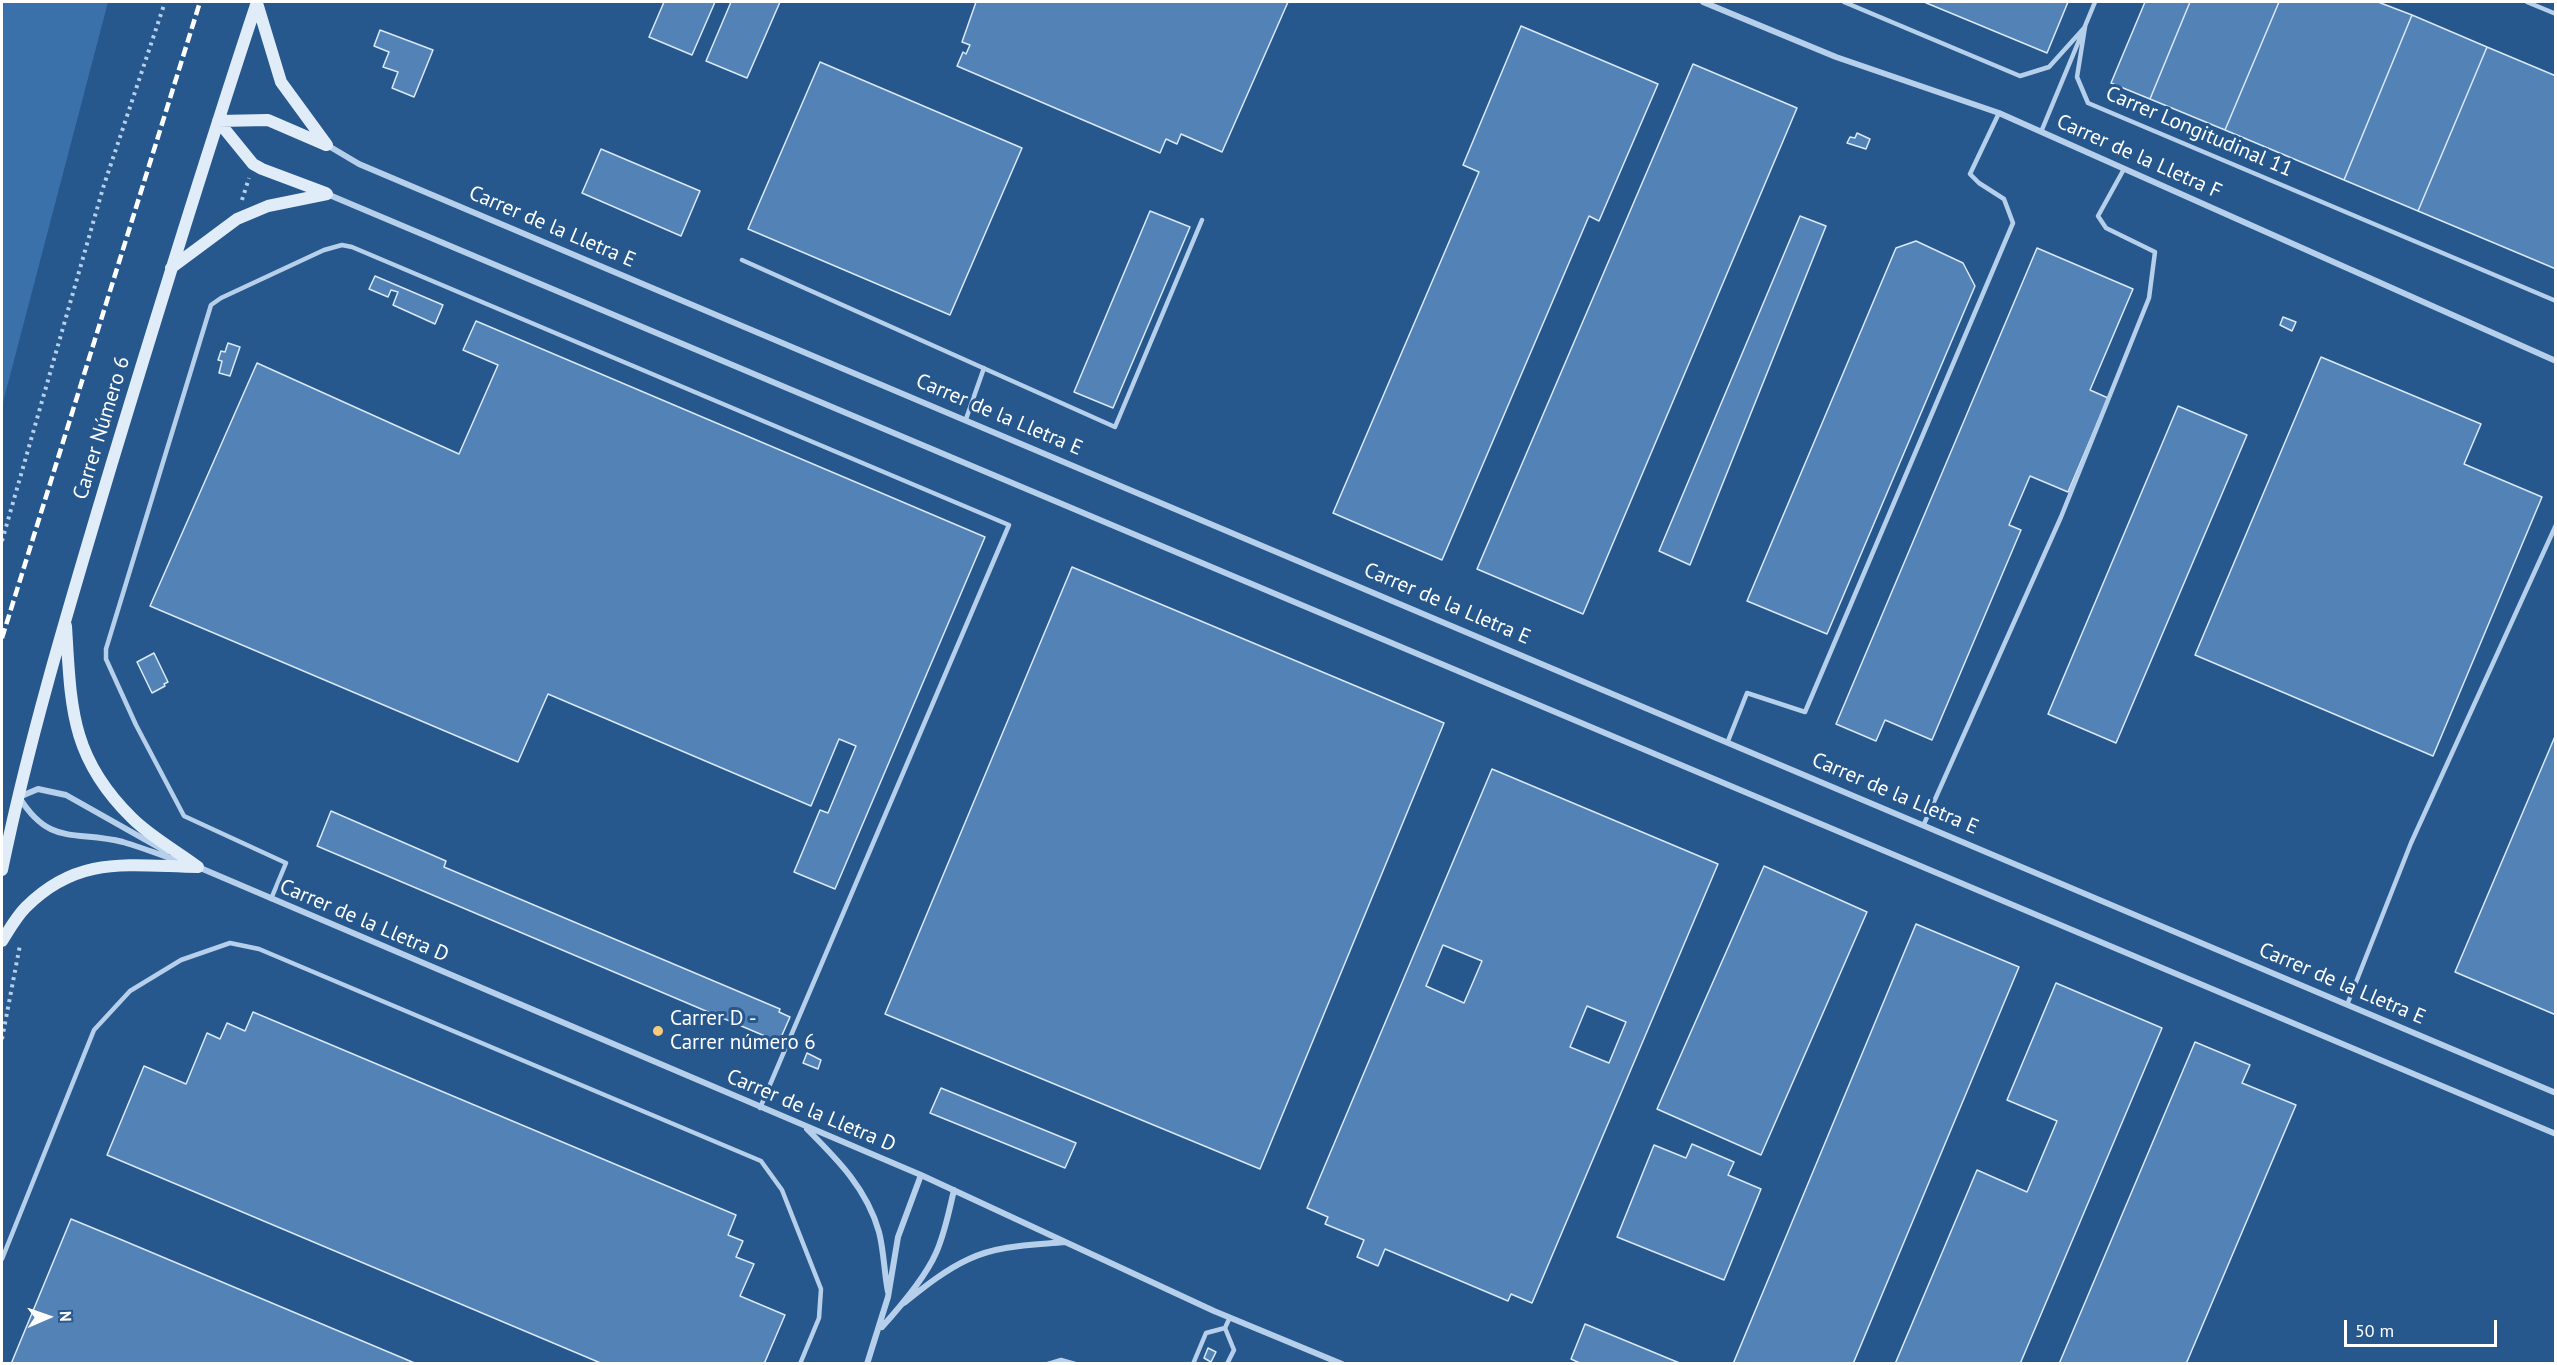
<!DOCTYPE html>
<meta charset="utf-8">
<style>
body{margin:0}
#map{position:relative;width:2557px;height:1365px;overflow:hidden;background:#26578d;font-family:"PT Sans",sans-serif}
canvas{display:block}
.frame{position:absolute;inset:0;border:3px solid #fff;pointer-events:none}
.north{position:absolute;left:18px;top:1287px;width:60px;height:60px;-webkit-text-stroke:4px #26578d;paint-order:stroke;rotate:88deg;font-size:16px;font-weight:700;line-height:24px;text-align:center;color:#fff}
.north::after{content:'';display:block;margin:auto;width:21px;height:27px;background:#fff;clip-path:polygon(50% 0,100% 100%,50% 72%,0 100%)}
.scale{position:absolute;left:2344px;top:1320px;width:153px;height:27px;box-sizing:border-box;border:3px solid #fff;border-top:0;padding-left:8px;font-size:18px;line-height:21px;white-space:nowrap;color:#fff;-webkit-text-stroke:4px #26578d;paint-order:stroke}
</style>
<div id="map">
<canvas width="2557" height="1365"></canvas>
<div class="frame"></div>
<div class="north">N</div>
<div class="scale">50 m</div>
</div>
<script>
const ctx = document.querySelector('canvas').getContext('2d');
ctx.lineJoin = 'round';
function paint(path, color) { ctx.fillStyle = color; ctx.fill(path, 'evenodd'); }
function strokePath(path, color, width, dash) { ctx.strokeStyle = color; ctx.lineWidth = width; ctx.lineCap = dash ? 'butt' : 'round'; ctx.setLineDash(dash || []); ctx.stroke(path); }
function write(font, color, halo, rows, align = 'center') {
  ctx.font = font + ' "PT Sans",sans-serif'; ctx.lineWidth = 6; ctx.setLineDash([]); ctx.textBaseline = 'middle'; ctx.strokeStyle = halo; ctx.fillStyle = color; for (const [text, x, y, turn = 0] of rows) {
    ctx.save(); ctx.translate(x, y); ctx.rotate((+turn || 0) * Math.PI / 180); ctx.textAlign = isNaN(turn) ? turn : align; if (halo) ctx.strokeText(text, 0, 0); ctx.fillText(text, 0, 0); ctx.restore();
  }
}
const green = new Path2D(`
 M2,2H108L2,406Z`);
const building = new Path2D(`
 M664,2H715L692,55L649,37Z
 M731,2H780L747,78L706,61Z
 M976,2H1288L1222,152L1181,134L1177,144L1166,139L1160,153L957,66L963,52L966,54L970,45L962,42Z
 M1924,2H2068L2047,53Z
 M2145,2H2190L2150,99L2111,83Z
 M2190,2H2279L2225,130L2150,99Z
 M2279,2H2378L2412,15L2344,180L2225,130Z
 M2412,15L2487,47L2418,211L2344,180Z
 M1521,26L1658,84L1599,221L1589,216L1442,560L1333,513L1479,172L1463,165Z
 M380,30L433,50L414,97L392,88L398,72L383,67L389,52L374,46Z
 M2487,47L2556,76V269L2418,211Z
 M820,62L1022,148L950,315L748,229Z
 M1693,64L1797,108L1583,614L1477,569Z
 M1857,133L1870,139L1866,149L1847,143L1850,137L1855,138Z
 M601,149L700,191L681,236L582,193Z
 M1150,211L1190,227L1113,408L1074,392Z
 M1800,216L1826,226L1690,565L1659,551Z
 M1916,241L1963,263L1975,286L1827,634L1747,601L1896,248Z
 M2037,248L2133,289L2090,390L2108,398L2068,492L2030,476L2009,525L2021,530L1932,740L1885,720L1876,741L1836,724Z
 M375,276L443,305L435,324L393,305L398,292L391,290L388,297L369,289Z
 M2283,317L2296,322L2292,331L2280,325Z
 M476,321L985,537L835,889L794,872L820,810L828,813L856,746L839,739L811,806L548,694L518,762L150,606L257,363L459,454L498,365L463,350Z
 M228,343L240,347L230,376L219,373L222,361L218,360L221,351L225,352Z
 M2321,357L2481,424L2464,464L2542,497L2433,756L2195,655Z
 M2178,406L2247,435L2116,743L2048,714Z
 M1072,567L1444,723L1260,1169L885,1014Z
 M154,653L168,682L164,684L165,686L152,693L137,662Z
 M2556,734V1015L2455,972Z
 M1492,769L1718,864L1532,1303L1511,1294L1508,1301L1385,1249L1378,1266L1357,1257L1364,1240L1325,1224L1328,1217L1307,1208ZM1443,945L1482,961L1464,1003L1426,986ZM1587,1006L1626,1022L1609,1063L1570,1047Z
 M331,811L446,861L444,867L780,1009L779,1012L790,1017L779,1042L317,846Z
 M1764,866L1867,912L1761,1155L1657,1109Z
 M1916,924L2019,967L1853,1364H1733Z
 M2056,983L2162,1028L2020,1364H1895L1977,1170L2027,1192L2057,1121L2007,1100Z
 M253,1012L736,1215L728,1235L743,1241L736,1257L754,1264L740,1296L785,1315L764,1364H603L107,1155L144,1066L186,1084L207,1033L220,1039L227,1023L245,1031Z
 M2195,1042L2250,1065L2242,1083L2296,1105L2186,1364H2059Z
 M807,1053L821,1060L818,1069L803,1063Z
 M941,1088L1076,1143L1065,1168L930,1113Z
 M1692,1144L1734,1162L1728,1175L1761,1189L1724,1280L1617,1237L1654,1145L1686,1158Z
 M71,1219L122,1240L417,1364H11Z
 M1585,1324L1682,1364H1582L1571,1359Z
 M1208,1348L1216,1352L1211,1362L1204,1358Z`);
const path = new Path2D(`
 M242,200L249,178
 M2,541L103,188L165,2
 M2,1039L20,945`);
const lane = new Path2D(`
 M1844,2L2020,76L2049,67L2085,27
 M2527,2L2556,14
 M2085,27L2077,77L2088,103L2556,301
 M2041,132L2095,2
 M742,260L1115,427L1202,220
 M966,419L984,368
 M1728,741L1747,693L1805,712L2013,223L2004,199L1979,183L1970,174L1999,113
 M1924,824L2061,517L2149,298L2155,252L2106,228L2098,216L2124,169
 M271,899L286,863L184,816L136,725L106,659V649L211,305L221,298L324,250L342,245L352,247L1009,525L760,1108
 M2347,1005L2411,843L2556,525
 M2,1259L94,1030L130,991L181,960L230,943L259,949L761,1161L782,1190L821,1289L819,1318L800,1364
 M1048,1364L1061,1360L1075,1364
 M1193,1364L1206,1333L1225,1328
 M1227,1364L1234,1350L1225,1328L1230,1317`);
const street = new Path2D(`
 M1703,2L1836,57L1999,113L2556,361
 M327,145L359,164L2556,1093
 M327,194L2556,1134
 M167,852L66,795L38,789L19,797C50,847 75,830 123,842C143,848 164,856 184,863
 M198,867L921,1175L1214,1311L1342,1364
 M807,1129C838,1160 867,1189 879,1232C884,1251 884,1272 888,1292
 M904,1303C924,1287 945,1270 969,1259C998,1245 1033,1245 1065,1242
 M882,1327C900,1307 925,1278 936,1253C945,1233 949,1211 954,1190
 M867,1364L888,1297L898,1237L921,1175`);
const secondary = new Path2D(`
 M257,3L281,82L327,145
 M218,121L253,164L262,169L326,193
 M218,121L268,120L326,145
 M171,268L237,219L268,206L327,194
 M66,626C71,707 70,757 132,818C151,837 177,851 198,867
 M2,870C30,734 71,600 111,466C158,311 206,156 257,2
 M2,941C9,930 16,917 26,907C79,854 130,866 198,867`);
const rail = new Path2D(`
 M2,638L200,2`);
const markers = [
 [658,1031,6,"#f4cc7b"]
];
const streetNames = [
 ["Carrer Longitudinal 11",2199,132,23],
 ["Carrer de la Lletra F",2139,157,24],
 ["Carrer de la Lletra E",552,227,23],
 ["Carrer de la Lletra E",999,415,23],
 ["Carrer Número 6",102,428,-73],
 ["Carrer de la Lletra E",1447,604,23],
 ["Carrer de la Lletra E",1895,794,23],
 ["Carrer de la Lletra D",364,921,23],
 ["Carrer de la Lletra E",2342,984,23],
 ["Carrer de la Lletra D",811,1111,23]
];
const poiNames = [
 ["Carrer D -",670,1019],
 ["Carrer número 6",670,1043]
];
paint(green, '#3b71aa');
paint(building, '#5382b6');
strokePath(building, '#dae9f8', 1.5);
strokePath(path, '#b6d0eb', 4, [3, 4.5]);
strokePath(lane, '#b6d0eb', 4.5);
strokePath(street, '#b6d0eb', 6);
strokePath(secondary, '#e1ecf9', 12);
strokePath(rail, '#fff', 4.5, [10, 4.5]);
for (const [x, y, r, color] of markers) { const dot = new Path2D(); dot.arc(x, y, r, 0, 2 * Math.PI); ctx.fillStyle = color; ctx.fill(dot); strokePath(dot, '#26578d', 2); }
write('21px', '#fff', '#26578d', streetNames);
write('21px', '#fff', '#26578d', poiNames, 'left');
</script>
